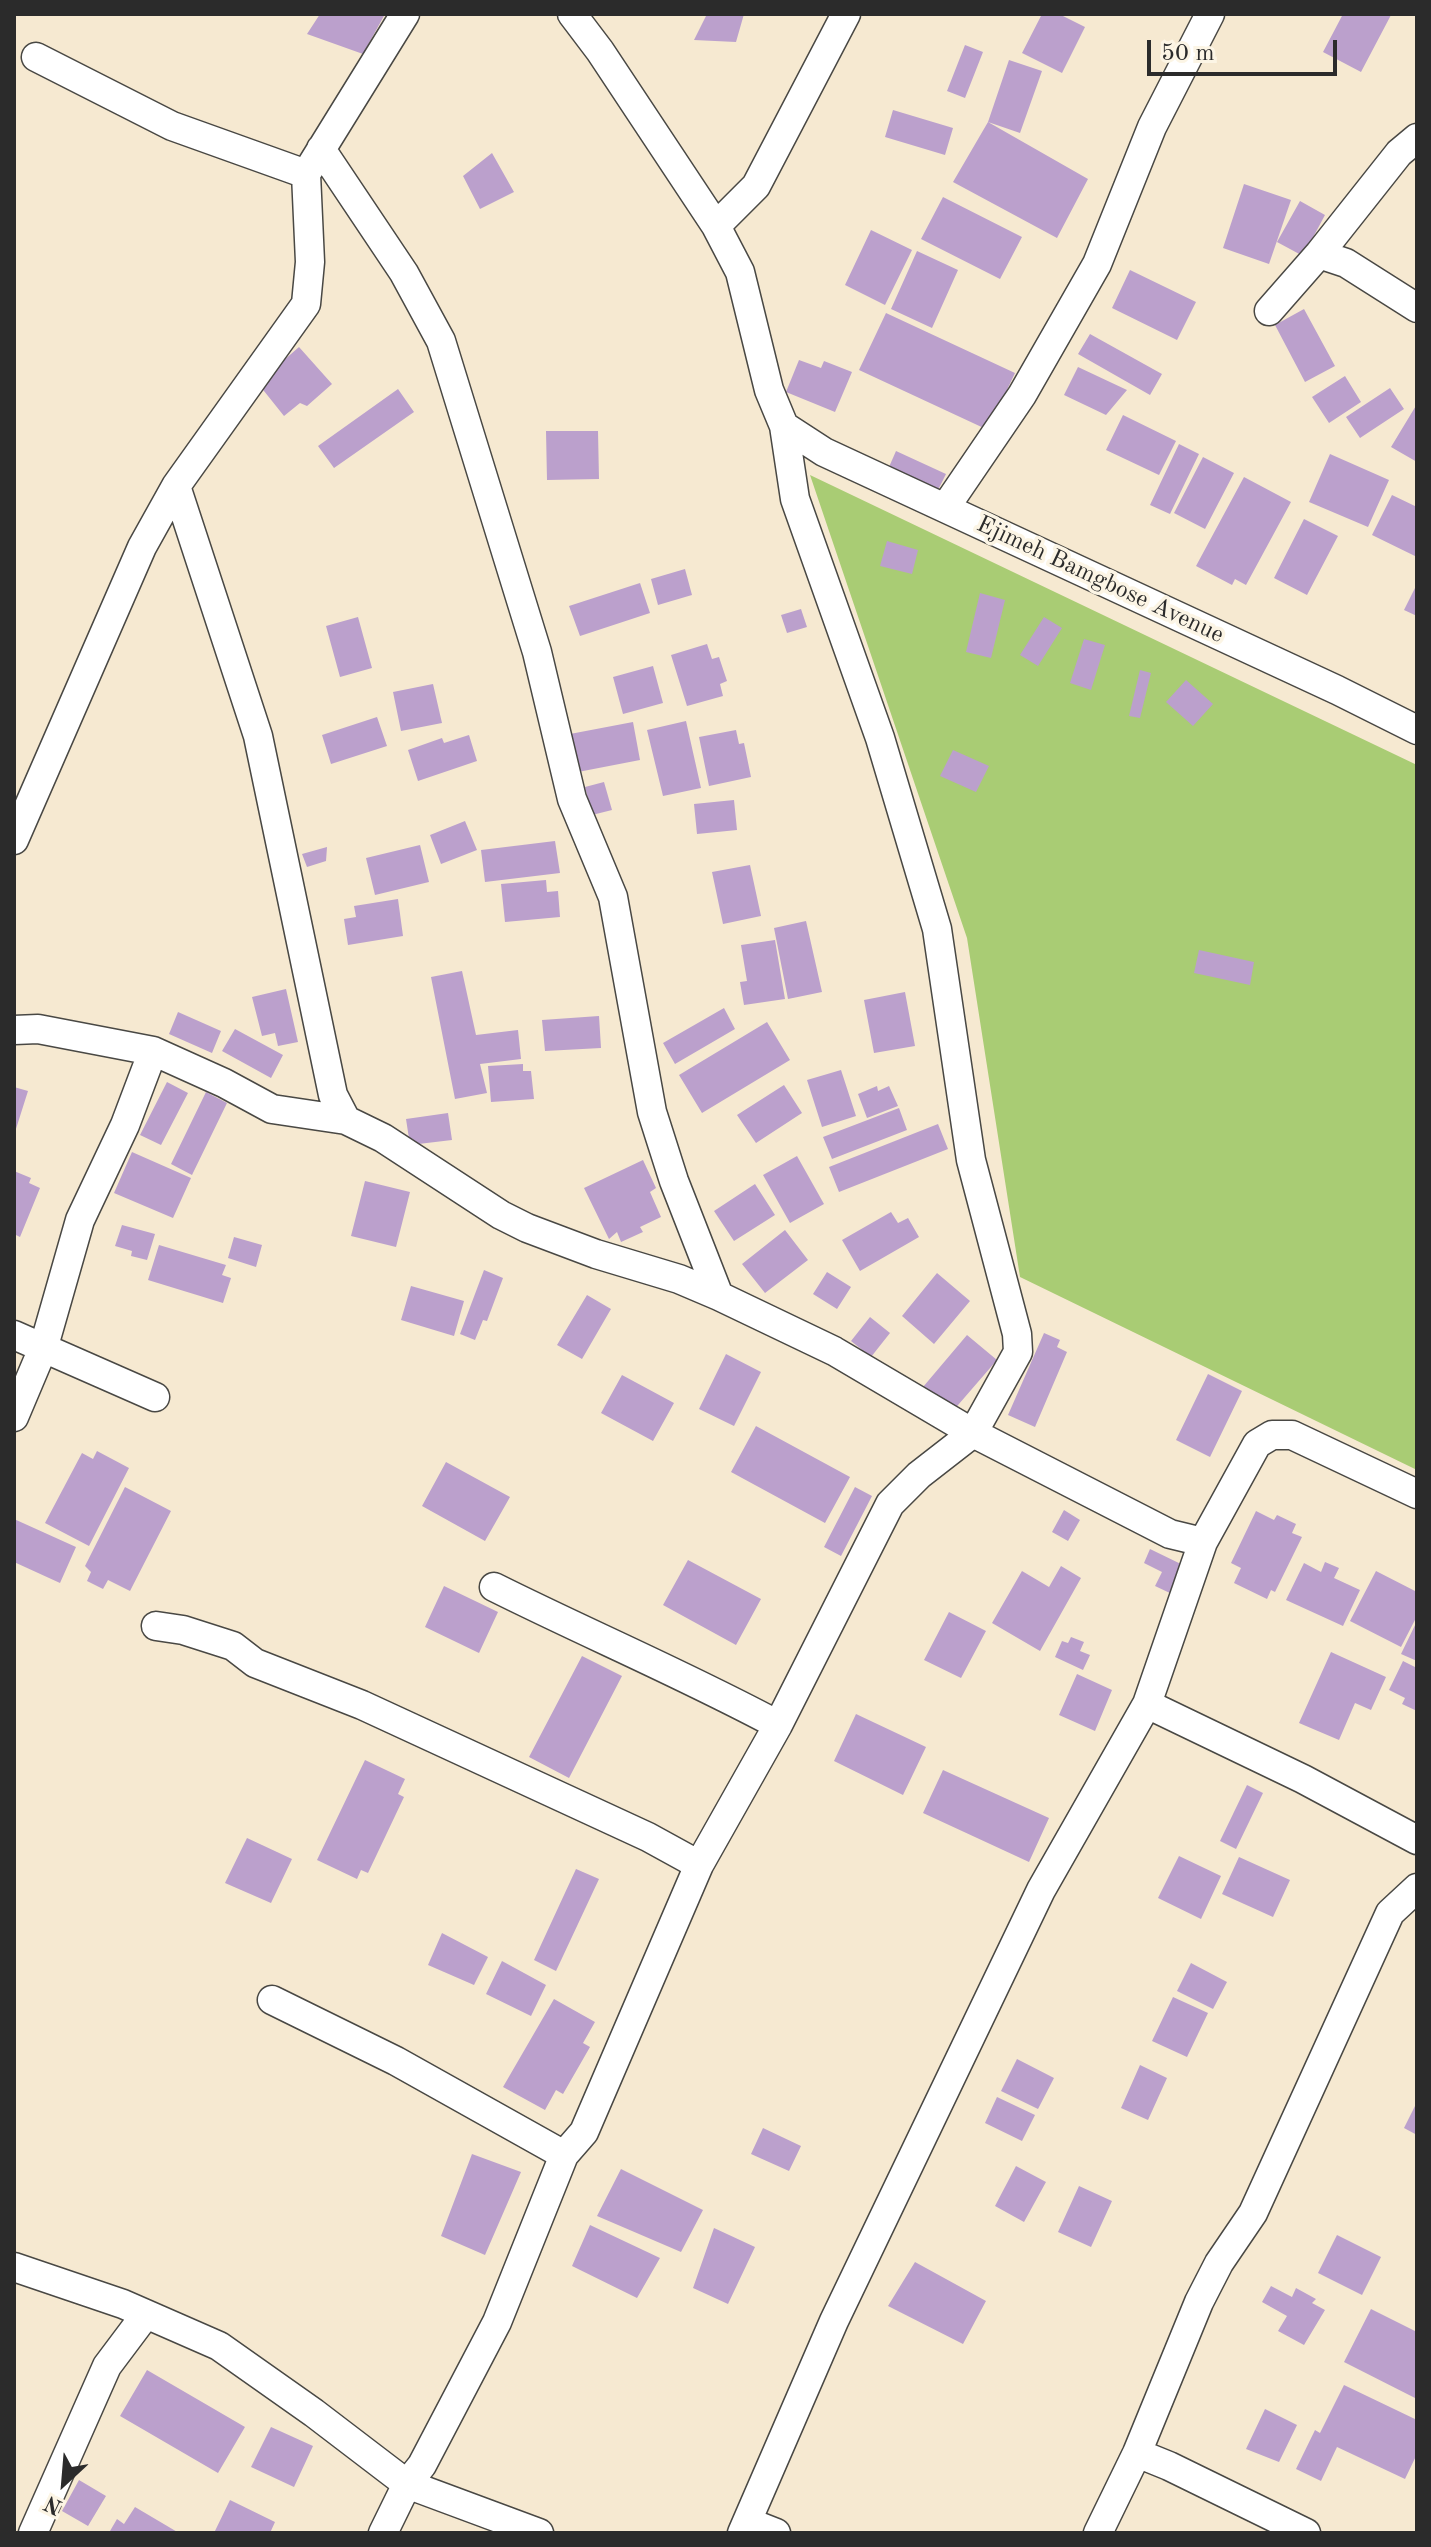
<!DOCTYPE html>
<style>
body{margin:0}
#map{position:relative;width:1431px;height:2547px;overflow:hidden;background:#f6e9d1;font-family:"Old Standard TT",serif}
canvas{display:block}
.frame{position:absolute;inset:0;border:16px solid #2b2b2b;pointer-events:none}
.north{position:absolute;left:24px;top:2443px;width:80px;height:80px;-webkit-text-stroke:6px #fcf5e5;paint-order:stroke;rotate:206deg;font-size:22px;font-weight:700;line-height:32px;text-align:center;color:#2b2b2b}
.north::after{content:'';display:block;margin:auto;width:28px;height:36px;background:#2b2b2b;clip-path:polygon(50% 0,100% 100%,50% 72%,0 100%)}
.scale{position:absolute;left:1147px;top:40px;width:190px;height:36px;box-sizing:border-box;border:4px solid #2b2b2b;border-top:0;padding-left:10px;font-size:24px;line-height:28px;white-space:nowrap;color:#2b2b2b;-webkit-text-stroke:6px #fcf5e5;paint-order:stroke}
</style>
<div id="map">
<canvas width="1431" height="2547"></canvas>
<div class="frame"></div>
<div class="north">N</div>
<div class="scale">50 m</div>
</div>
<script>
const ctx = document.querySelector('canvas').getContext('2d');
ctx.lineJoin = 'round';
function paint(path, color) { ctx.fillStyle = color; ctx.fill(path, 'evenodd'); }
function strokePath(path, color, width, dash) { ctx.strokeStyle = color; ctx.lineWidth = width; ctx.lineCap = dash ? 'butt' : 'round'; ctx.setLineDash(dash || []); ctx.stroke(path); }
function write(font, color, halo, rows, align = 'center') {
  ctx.font = font + ' "Old Standard TT",serif'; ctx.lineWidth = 7; ctx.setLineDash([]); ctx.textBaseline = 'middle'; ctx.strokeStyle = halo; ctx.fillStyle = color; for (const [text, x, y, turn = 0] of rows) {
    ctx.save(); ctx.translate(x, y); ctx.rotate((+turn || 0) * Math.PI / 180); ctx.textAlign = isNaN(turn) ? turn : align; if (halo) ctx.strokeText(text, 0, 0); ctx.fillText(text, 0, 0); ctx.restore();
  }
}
const green = new Path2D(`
 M810,475L1417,765V1470L1020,1277L967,938Z`);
const building = new Path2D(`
 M320,14H385L363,54L307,34Z
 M707,14H744L736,42L694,40Z
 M1042,14H1059L1085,27L1062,73L1022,53Z
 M1343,14L1391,15L1361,72L1323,52Z
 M965,45L983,52L965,98L947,91Z
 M1009,60L1042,71L1020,133L988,122L1088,179L1057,238L953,182L988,122Z
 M893,110L953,128L945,155L885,137Z
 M492,153L514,192L480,209L463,176Z
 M1244,184L1291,200L1269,264L1223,248Z
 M943,197L1022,237L1000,279L921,239Z
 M1300,201L1325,215L1303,256L1277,242Z
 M871,230L912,250L885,305L845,285Z
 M917,251L958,270L932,328L891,309Z
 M1130,270L1196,302L1177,340L1112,308Z
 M1304,309L1335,366L1305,382L1275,325Z
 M886,313L1015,373L988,430L859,370Z
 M1090,334L1162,374L1150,395L1078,354Z
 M299,347L332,384L307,406L300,403L284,416L260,386L274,375L275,368Z
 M799,360L821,368L824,361L852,372L835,412L786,392Z
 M1078,367L1127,390L1106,415L1064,395Z
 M1345,376L1361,402L1329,423L1312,397Z
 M1390,388L1404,409L1360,438L1346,417Z
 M398,389L414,412L334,468L318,446Z
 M1417,404V462L1391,447Z
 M1123,415L1176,441L1159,475L1106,450Z
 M546,431H598L599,479L547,480Z
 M1179,444L1199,454L1170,514L1150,505Z
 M896,451L946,474L938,490L889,467Z
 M1330,454L1389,480L1368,527L1309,502Z
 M1203,457L1234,473L1205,529L1174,513Z
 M1244,477L1291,502L1246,585L1235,579L1232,585L1196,566Z
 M1392,495L1417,507V557L1372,535Z
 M1304,519L1338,536L1307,595L1274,578Z
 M887,541L918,550L912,574L880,566Z
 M685,569L692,595L658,605L651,579Z
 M640,583L650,613L580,636L569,606Z
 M1417,584V616L1404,610Z
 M980,593L1005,600L991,658L966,652Z
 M801,609L807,627L787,633L781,615Z
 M358,617L372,668L340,677L326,626Z
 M1044,617L1062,628L1038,666L1020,655Z
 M1084,639L1105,645L1091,690L1070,683Z
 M707,644L712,659L719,657L727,681L720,684L723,696L687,706L671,655Z
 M653,666L663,703L623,714L613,677Z
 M1140,670L1151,673L1140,718L1129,716Z
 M1186,680L1213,704L1193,726L1166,702Z
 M433,684L442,723L401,731L393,692Z
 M377,717L387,746L331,764L322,735Z
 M686,721L701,788L663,796L647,730Z
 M633,722L640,760L578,772L570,734Z
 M736,730L739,744L744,743L751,777L709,786L699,737Z
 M469,735L477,761L418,781L408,750L442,738L444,743Z
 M953,750L989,766L976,792L940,776Z
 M604,782L612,810L592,815L585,787Z
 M734,800L737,830L697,834L694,804Z
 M465,821L477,850L441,864L430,835Z
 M555,841L560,873L485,882L481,850Z
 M420,845L429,882L375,895L366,858Z
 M327,847L326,861L307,867L302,854Z
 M750,865L761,916L723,924L712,872Z
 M546,880L547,892L558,891L560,917L505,922L501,884Z
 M398,899L403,936L348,945L344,919L356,917L354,906Z
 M806,921L822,992L788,999L774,928Z
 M775,940L785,999L744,1005L740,982L747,981L741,945Z
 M1199,950L1254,962L1250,985L1194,973Z
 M462,971L476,1035L518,1030L521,1059L480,1064L487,1093L455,1099L431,977Z
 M286,989L298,1042L278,1046L275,1033L262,1036L252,997Z
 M905,992L915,1046L874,1053L864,1000Z
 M724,1008L735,1029L675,1064L663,1043Z
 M178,1012L221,1031L212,1053L169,1034Z
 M599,1016L601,1048L545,1051L542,1020Z
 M767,1022L790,1060L702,1113L679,1075Z
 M235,1029L283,1055L271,1078L222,1051Z
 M523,1064V1071H531L534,1099L491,1102L488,1066Z
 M841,1070L856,1116L822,1127L807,1080Z
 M167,1082L188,1093L161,1145L140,1135Z
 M784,1085L802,1113L756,1143L737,1115Z
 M877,1086L878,1091L889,1086L898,1106L867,1118L858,1094Z
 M14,1087L28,1091L15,1132H14Z
 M206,1092L227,1103L192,1175L171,1164Z
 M899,1108L907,1130L832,1159L823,1137Z
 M448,1113L452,1140L410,1145L406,1119Z
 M938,1124L948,1149L839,1192L829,1167Z
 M132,1152L191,1178L173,1218L114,1193Z
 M797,1156L824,1204L790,1223L763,1175Z
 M643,1160L656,1188L650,1192L661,1217L640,1227L643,1232L621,1242L617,1232L609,1239L584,1188Z
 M14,1171L31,1178L29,1183L40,1188L20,1237L14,1234Z
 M365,1181L410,1192L396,1247L351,1236Z
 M755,1184L775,1215L734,1241L714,1211Z
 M891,1212L898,1223L908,1218L919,1237L860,1271L842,1240Z
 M122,1225L155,1234L147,1260L131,1256L132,1251L115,1246Z
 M785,1230L808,1260L765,1293L742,1264Z
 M234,1237L262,1245L256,1267L228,1258Z
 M159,1245L226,1265L222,1275L231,1278L223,1303L148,1280Z
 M484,1270L503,1278L487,1321L483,1320L475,1340L460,1334Z
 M827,1272L851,1287L837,1309L813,1294Z
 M937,1273L970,1301L934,1344L902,1316Z
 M411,1286L464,1301L454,1336L401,1320Z
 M587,1295L611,1309L582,1359L557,1345Z
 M870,1317L890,1333L871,1357L851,1341Z
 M1044,1333L1060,1340L1057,1347L1067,1352L1035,1427L1008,1415Z
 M967,1335L997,1360L952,1412L923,1387Z
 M726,1354L761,1372L734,1426L699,1409Z
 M1208,1374L1242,1391L1210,1457L1176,1440Z
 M622,1375L674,1403L653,1441L601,1413Z
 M756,1426L850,1477L825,1523L731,1472Z
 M97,1451L129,1468L89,1546L45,1523L82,1453L93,1459Z
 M446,1462L510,1497L485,1541L422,1506Z
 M125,1487L171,1511L130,1591L108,1580L103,1589L87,1581L91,1572L85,1566Z
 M855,1487L872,1496L841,1556L824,1547Z
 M1064,1510L1080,1520L1068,1541L1052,1532Z
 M1256,1511L1274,1520L1277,1515L1296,1524L1292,1533L1302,1537L1275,1592L1271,1590L1267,1599L1234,1583L1241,1568L1231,1563Z
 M14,1519L76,1547L60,1583L14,1562Z
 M1150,1549L1185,1566L1172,1594L1155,1586L1162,1572L1144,1563Z
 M688,1560L761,1599L736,1645L663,1605Z
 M1325,1562L1339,1568L1334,1578L1360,1590L1343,1626L1286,1600L1304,1563L1321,1572Z
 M1061,1566L1081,1578L1040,1651L992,1623L1022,1571L1049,1587Z
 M1376,1571L1417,1592V1616L1401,1647L1350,1621Z
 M444,1586L498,1612L479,1653L425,1627Z
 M949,1612L986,1631L961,1678L924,1660Z
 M1417,1621V1661L1401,1654Z
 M1071,1637L1084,1642L1080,1651L1090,1655L1083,1670L1055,1657L1062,1641L1068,1643Z
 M1331,1652L1386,1677L1371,1710L1355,1703L1339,1740L1299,1723Z
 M582,1656L622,1676L569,1778L529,1757Z
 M1403,1661L1417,1668V1711L1402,1704L1405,1698L1389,1690Z
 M1077,1674L1112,1690L1095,1731L1059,1715Z
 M856,1714L926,1747L903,1795L834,1761Z
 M365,1760L405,1779L398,1794L404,1797L368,1873L361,1870L357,1879L317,1860Z
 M943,1770L1049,1818L1029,1862L923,1813Z
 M1247,1785L1263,1793L1236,1849L1220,1841Z
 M247,1838L292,1859L271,1903L225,1883Z
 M1179,1856L1221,1876L1201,1919L1158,1898Z
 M1239,1857L1290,1880L1273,1917L1222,1894Z
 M576,1869L599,1879L556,1971L534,1960Z
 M442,1933L488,1957L474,1985L428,1965Z
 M502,1961L546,1985L531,2016L486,1994Z
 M1191,1963L1227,1982L1213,2009L1177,1991Z
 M1173,1997L1208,2013L1187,2057L1152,2041Z
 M554,1999L595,2022L583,2043L590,2047L563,2094L556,2090L545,2110L503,2087Z
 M1017,2059L1054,2078L1038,2109L1001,2091Z
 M1140,2065L1167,2078L1148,2120L1121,2108Z
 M997,2097L1035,2115L1022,2141L985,2123Z
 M1417,2102V2135L1404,2128Z
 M763,2128L801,2146L789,2171L751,2154Z
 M472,2154L521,2172L485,2255L441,2236Z
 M1016,2166L1046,2182L1024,2222L995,2206Z
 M621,2169L703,2210L681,2252L597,2216Z
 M1079,2186L1112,2201L1091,2247L1058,2232Z
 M590,2225L660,2258L637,2298L572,2266Z
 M714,2228L755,2247L728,2304L693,2288Z
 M1337,2235L1381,2257L1362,2295L1318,2273Z
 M915,2262L986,2301L963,2344L888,2306Z
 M1271,2286L1292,2297L1296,2288L1316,2299L1312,2303L1325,2310L1304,2345L1278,2331L1287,2316L1262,2302Z
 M1371,2309L1417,2332V2399L1344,2362Z
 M147,2370L245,2427L218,2473L120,2416Z
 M1344,2385L1417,2420V2454L1405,2479L1337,2447L1321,2481L1296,2469L1315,2430L1320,2433Z
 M1265,2409L1297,2425L1279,2462L1246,2449Z
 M271,2427L313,2446L294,2487L251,2467Z
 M79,2480L106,2496L88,2526L62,2511Z
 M230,2500L275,2522L270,2533H214Z
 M135,2507L179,2533L110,2531L117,2519L124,2524Z`);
const minor = new Path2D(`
 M36,57L172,126L306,174L405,14
 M321,149L404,273L441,341L537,652L572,799L613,897L652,1112L674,1181L719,1296
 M716,226L756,186L846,14
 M1319,254L1346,263L1417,308
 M1269,311L1319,254L1399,153L1417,138
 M784,426L824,452L1337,690L1417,730
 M176,486L258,736L333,1095L346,1120
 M945,508L1022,395L1097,264L1152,127L1210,14
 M14,840L142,547L176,486L306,304L310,262L306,174
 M14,1030L38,1029L153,1051
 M14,1335L155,1397
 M14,1417L44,1346L80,1220L125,1125L153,1051L224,1083L272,1109L346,1120L383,1138L501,1215L527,1228L596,1254L679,1279L719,1296L834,1351L973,1433L1170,1534L1203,1542L1257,1444L1272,1435H1292L1417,1494
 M494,1587C588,1634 685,1675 778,1725L890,1504L919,1475L973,1433L1018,1352L1017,1334L971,1160L937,929L880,738L795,499L784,426L769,390L740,272L716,226L600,51L572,14
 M156,1626L183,1630L233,1646L255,1663L362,1705L648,1837L699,1865L778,1725
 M1147,1704L1303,1779L1417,1840
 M272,2000L396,2061L564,2155L584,2132L699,1865
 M14,2267L123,2304L219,2346L314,2413L407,2484L539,2533
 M1137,2453L1169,2466L1306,2533
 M748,2522L776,2533
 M33,2533L107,2366L146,2314
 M383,2533L407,2484L422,2465L497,2322L564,2155
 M742,2533L834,2321L1041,1890L1147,1704L1203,1542
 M1098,2533L1137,2453L1199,2302L1219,2263L1253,2213L1390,1913L1417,1888`);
const streetNames = [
 ["Ejimeh Bamgbose Avenue",1100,580,25]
];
paint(green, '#a9cc74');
paint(building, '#bba0cc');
strokePath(minor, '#494844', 31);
strokePath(minor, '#fff', 28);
write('24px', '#2b2b2b', '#fcf5e5', streetNames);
</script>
